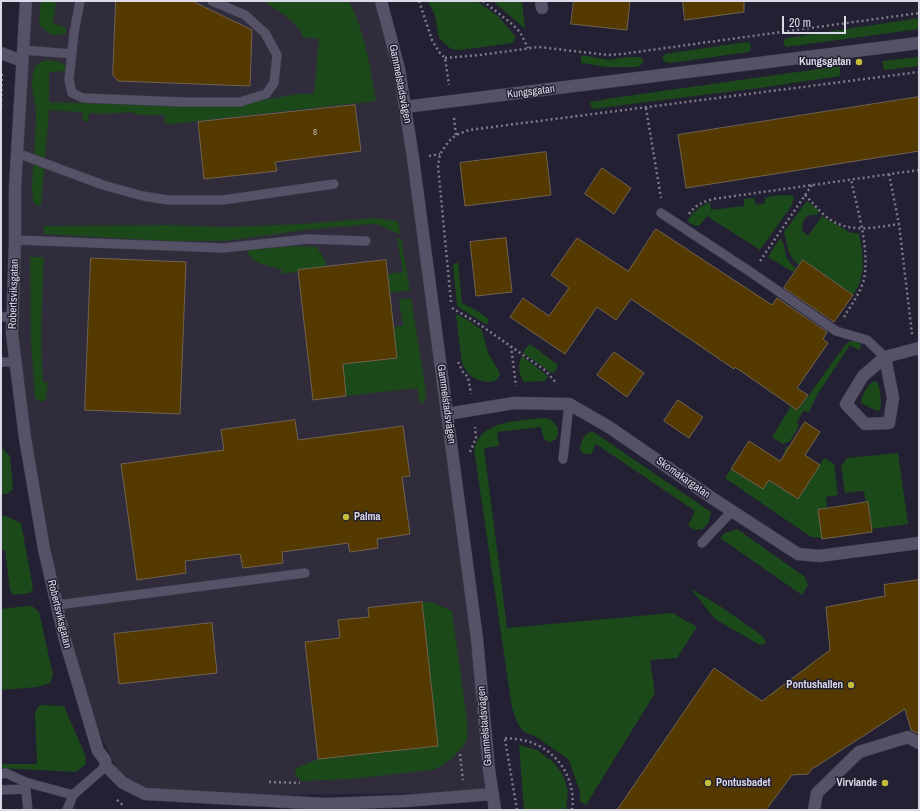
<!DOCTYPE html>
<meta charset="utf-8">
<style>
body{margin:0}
#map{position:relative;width:920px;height:811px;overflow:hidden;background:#242034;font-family:"Archivo Narrow",sans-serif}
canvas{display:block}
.frame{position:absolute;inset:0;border:2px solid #dcdae7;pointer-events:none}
.scale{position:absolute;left:782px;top:16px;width:64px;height:18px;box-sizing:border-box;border:2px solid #dcdae7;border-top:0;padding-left:5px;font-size:12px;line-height:14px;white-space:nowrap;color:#dcdae7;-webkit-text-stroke:3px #242034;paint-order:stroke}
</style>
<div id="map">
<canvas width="920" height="811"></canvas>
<div class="frame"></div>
<div class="scale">20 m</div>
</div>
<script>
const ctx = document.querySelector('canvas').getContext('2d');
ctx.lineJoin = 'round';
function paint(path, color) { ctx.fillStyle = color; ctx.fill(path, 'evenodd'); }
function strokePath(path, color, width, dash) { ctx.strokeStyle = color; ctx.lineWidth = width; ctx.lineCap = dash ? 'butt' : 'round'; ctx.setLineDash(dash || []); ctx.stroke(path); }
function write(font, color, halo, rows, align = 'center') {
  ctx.font = font + ' "Archivo Narrow",sans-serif'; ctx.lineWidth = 3; ctx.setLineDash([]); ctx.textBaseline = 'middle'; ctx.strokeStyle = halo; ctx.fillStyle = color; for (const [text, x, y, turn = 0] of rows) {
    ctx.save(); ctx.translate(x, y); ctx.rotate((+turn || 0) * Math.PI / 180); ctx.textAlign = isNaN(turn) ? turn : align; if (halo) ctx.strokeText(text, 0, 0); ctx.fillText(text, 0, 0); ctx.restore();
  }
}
const industrial = new Path2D(`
 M30,1H381L399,69L491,792L206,796L126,788L75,681L57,609L12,315Z`);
const green = new Path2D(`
 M41,1H56L53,24L66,27V33C54,38 46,33 39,24Z
 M263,1H349C365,32 370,67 376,101L171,124L165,123L164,115H140L131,112L103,114L89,113L88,122L83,120L82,112L49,110L41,206L36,205L33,201L32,189C33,164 36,138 36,112C35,98 29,84 34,70C38,57 56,59 65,65V71L49,72V102L204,107L238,105L297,94H314L319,39L303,37C299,22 275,9 263,1Z
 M428,1H477L499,17L515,36L516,38L512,43L460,50L451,49L439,38L435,15Z
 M493,1H522L525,29Z
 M919,18V29L786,47L784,44V40L787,38Z
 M747,42L750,43L751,47L749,52L670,63L665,62L662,59L665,54Z
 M581,55L609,60L628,57H641L643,60V63L638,67H607L581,63Z
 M919,57V66L884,70L882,61Z
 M840,66V76L759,88L592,109L590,102L613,98Z
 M785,195L794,196L792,205L760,250L707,216L700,225L696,226L687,222C693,211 699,207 710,202L711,210L744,206V199L754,198L756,205L765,203V198L771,196Z
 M807,201L819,210L817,215C806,213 802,220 802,230L808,236L822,216L851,233H857L859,234C863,255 867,277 853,295L803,260L800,265C788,258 787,244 784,232Z
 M375,218L398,221L400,234C389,232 385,225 374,224L312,229L225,241H170L44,234V226L169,225L226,227L302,224Z
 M397,238H401L410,290L390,293L388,274L403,272Z
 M780,238C789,250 780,255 796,268L793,272L768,257Z
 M293,246L317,247L326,262L327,267L282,274L281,269C269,266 251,264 247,250Z
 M30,257H44C42,299 40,340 43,382L48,383L46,399L41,402L35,398L31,341Z
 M458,262L462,303L479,312L489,319L487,325L457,306L453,265Z
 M411,298L426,391V397L423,403L420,404L417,388L346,396L343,364L397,358L394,327L403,326L399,300Z
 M456,314L466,319L482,330L488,353L500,373C498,387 480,382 471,376C467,373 464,368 462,363Z
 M855,341L859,342L861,346L860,349H857L850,345L817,395C815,401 811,406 809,412L803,411L797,422L799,426L790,441L783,444L772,437L791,406L798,410L843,348L848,342Z
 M530,344L558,365L555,372L552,373L523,353L525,349Z
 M522,356L548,376L545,381L524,382C518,374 518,365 522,356Z
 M874,381L878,383C880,391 882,401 880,410L877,411L863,404L861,402C862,395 868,384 874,381Z
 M543,418L550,419L558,427V435L555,440L549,442L544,439L541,427L497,432L499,446L484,448L507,628L672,613L697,627L677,658L650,660L655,693L586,805L580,801V792L569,760L538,738L523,731L518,724L512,708L474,449C481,420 520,421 543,418Z
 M592,431L708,510L711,512L709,522L703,529L696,530L688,526L695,511L596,444L591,454H584L580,450C581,441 583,435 592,431Z
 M792,446L784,489L797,499L824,458L834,464L838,495L826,497L827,508L818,510L822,538L811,537L725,478L731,469L763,489L781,462L786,447Z
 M1,447L10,456L13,489L7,494H1Z
 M898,453L908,524L872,529L868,503H866L864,491L845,493L841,466L847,458Z
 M1,516H6L21,523L33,588L30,593L13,595L10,590L5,550H1Z
 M737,529L805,577L808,585L802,595L720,538L725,533Z
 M691,589L717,604L761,635L765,640V644L760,645L715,619Z
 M422,602H432L452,611L468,728C467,732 468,737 466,741C459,754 446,764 433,770L349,779L302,781L296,776L295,769L318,759L438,746Z
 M26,606H32L39,612L53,675L50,683L37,687L1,690V609Z
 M40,705L64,706L85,755L86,764L76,772L1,768V764H37L35,713L37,708Z
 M519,745L537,750L554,763L563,775L568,791L566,810H524Z`);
const building = new Path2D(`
 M116,1H192L252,30L250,86L118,81L113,75Z
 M574,1H630L627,30L571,24Z
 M683,1H744V12L685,20Z
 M919,97V151L686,188L678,135Z
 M355,105L361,151L275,162L277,171L204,179L198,122Z
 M546,152L551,195L465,206L460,163Z
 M602,168L631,188L614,214L585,194Z
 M656,229L772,305L777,298L827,332L823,339L828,343L797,388L808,395L797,410L735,367L734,369L631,299L616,320L597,307L565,354L510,317L523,298L549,316L569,288L551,275L577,238L628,271Z
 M506,238L512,292L476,296L470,242Z
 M91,258L186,262L180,414L85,410Z
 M386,260L397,358L343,364L346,396L313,400L298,270Z
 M803,260L853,295L834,322L784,288Z
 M614,352L644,373L627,397L597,375Z
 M678,400L703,417L689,438L664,421Z
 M295,420L298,440L403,426L410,476L402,477L410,534L377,539L378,548L350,552L348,543L282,552L283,563L243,568L240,554L185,561L186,573L137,580L121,464L224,450L221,430Z
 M805,422L820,432L805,455L820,465L798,499L769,480L763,489L731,469L749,441L780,461Z
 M868,502L872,532L822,539L818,510Z
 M919,580V734L911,730L905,709L812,769L808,774L792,775L766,810H617L714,668L762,701L830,650L826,607L885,596L884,585Z
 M422,602L438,746L318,759L305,642L340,638L338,620L369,617L368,608Z
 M212,623L217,673L119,684L114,634Z`);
const path = new Path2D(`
 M419,1L432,40L439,52L445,58L449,85
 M483,1L512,24L520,32L528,48
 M445,58L480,55L539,47L608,55L622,54L919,13
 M1,106L2,71
 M646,108L661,198
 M454,118L456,135
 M429,156L440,154
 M889,174L899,224L912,334
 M805,195C811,201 816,207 822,213C845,235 871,228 899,224
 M689,214C695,205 703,202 713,199L919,170
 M760,261L812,185
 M451,302L438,166L440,154L449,141L456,135L469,130L919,72
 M452,308L476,322L546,371L557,384
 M844,317C851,305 861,292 864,279C870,248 857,209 851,179
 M511,346L516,386
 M458,362L463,372L468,377L471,394
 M470,452L476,438L475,427
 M505,738C517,739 530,740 541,747C563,759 576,785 572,810
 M505,739L517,810
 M460,754L463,780
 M269,782L300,783
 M117,800L124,806`);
const service = new Path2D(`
 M80,1L74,33L69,80L72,93L83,98L183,102H240L266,94L274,83L277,55L265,33L245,15L212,1
 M23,50L72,54
 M17,153L103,185L143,196L168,200H223L334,184
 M661,213L752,273L836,331L867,340L885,357
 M15,240L223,248L308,239L366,241
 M1,317L13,316
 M1,362H16
 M563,459L569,404
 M702,543L732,511
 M57,605L305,573
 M1,774L6,773L25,782L73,795
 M25,782L28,810
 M1,790L26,789
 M67,810L73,795L106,766`);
const minor = new Path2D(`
 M26,1L15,188V240L12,334L25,438L44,549L65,640L98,751L105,760L106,766L123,783L145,794L326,804L405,801L493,794
 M541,1L542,8
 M1,53L22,61
 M885,357L893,398L889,423L865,424L846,404L863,376L885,357L919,348
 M447,414L514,403L569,404L609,427L715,500L798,554L819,556L919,543
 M814,810L817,793L859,752L908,737L919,743`);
const tertiary = new Path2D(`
 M381,1L399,69L413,158L477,639L489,770L495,810
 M405,107L919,43`);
const markers = [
 [859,62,4,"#c6bc3c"],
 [346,517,4,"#c6bc3c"],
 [851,685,4,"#c6bc3c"],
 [708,783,4,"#c6bc3c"],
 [885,783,4,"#c6bc3c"]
];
const numberNames = [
 ["8",315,133]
];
const poiNames = [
 ["Kungsgatan",851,62],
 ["Palma",354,517,"left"],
 ["Pontushallen",843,685],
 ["Pontusbadet",716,783,"left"],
 ["Virvlande",877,783]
];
const streetNames = [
 ["Gammelstadsvägen",400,84,79],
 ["Kungsgatan",531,92,-7],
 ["Robertsviksgatan",14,294,-88],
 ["Gammelstadsvägen",446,404,82],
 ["Skomakargatan",683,478,35],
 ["Robertsviksgatan",59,614,76],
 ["Gammelstadsvägen",485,726,-95]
];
paint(industrial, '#302c3c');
paint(green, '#1b4919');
paint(building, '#543901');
strokePath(building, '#71634e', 1);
strokePath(service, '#3f3b4c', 10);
strokePath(minor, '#3f3b4c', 13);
strokePath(tertiary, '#3f3b4c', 13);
strokePath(path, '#7d7a8a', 2.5, [2, 3]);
strokePath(service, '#555167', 9);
strokePath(minor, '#555167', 12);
strokePath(tertiary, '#555167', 12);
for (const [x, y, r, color] of markers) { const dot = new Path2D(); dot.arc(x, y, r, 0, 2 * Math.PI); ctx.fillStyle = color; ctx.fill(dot); strokePath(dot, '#242034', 1.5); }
write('9px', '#bab2ae', null, numberNames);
write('bold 11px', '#dcdae7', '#242034', poiNames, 'right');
write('11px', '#dcdae7', '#242034', streetNames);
</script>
